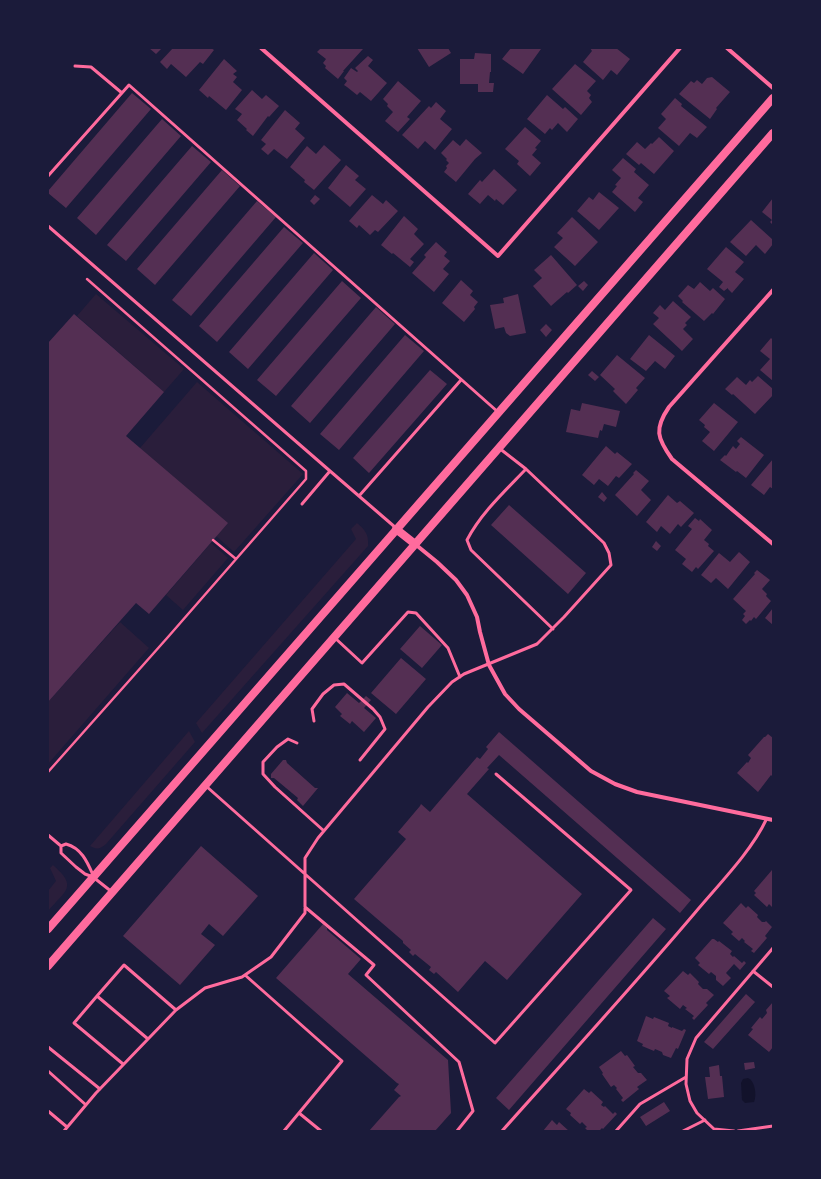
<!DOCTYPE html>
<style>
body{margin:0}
#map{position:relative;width:821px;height:1179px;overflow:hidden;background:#1b1b3a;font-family:"Work Sans",sans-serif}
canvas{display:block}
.frame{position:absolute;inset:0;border:49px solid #1b1b3a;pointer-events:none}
</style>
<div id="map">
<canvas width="821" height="1179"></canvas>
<div class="frame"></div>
</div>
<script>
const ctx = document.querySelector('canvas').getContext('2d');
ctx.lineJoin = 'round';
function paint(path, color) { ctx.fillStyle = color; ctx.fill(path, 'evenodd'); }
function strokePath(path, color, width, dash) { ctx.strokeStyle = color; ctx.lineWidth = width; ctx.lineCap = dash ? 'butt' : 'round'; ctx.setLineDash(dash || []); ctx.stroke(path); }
const green = new Path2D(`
 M96,294L184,369L164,392L77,316Z
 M197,382L303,474L234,552L216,536L140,448Z
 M357,523C365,530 369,534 368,546L202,733L196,723L356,539L351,529Z
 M211,543L228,558L183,610L166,595Z
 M120,622L149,648L48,764V702Z
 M189,731L195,742L106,844C100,849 97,850 90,846Z
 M53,865C78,887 66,890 48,911V891L56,881L50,868Z`);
const water = new Path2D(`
 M748,1078C755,1081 757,1095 754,1102L745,1103L742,1100L741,1083L743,1079Z`);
const building = new Path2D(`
 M149,48H162L156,54Z
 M173,48H211L214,50L203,64L200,62L186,77L171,64L167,69L160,62Z
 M321,48H362L363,49L343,71H344L338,79L325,68L326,66L323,63L326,59L317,52Z
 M417,48H448L451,53L429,67Z
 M511,48H539L541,49L523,74L502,59Z
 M590,48H616L630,59L617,75L611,70L603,80L583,62L592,51Z
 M475,53L491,54V72H490L489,83H494L493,92H478V84H460V59H474Z
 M368,56L373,60L368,66L387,83L371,101L360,92L357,95L347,87L344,85L347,81L344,78L351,68L357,72L358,71L355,68Z
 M224,59L237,71L233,74L237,77L233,82L242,90L226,110L209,96L208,98L199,90Z
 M575,64L596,81L587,91L591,95L589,98L592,102L581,115L552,89Z
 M712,77L730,92L716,108L717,109L710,119L679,94L691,81L694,83L697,80L702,84L707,78Z
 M398,81L421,101L407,117L410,119L398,132L385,121L393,112L387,106L388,104L383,99Z
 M252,90L262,99L266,95L279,106L269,117L268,116L253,136L246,130L247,129L237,120L242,114L235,109Z
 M132,93L151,109L66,208L48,193V191Z
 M547,95L563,109L565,107L578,119L567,132L558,123L552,130L550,128L545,134L527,119Z
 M675,98L682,104L681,106L707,127L697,138L690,133L679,146L658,128L666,119L661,114Z
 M436,102L446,111L440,119L452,129L435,150L425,141L418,149L402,135L429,106L431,108Z
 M285,110L300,123L295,129L305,138L287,159L274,149L268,155L261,149L266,144L261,140Z
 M162,119L181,136L96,235L77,218Z
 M525,127L541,141L535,148L537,149L532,155L541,163L530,176L517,164L519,161L505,149Z
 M659,137L674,151L654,174L641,163L639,165L626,154L637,142L645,149L651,143L652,144Z
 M466,139L482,153L475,159L456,182L444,172L447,168L446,166L449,163L446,160L447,159L441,153L453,140L460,146Z
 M324,145L341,160L314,190L304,182L305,180L290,167L307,146L316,154Z
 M192,146L211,162L126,261L107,245Z
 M623,158L636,169L634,172L649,185L638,198L643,202L635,212L612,192L617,186L615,185L621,178L612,170Z
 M346,165L359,176L355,180L366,189L350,207L328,188Z
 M494,169L517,190L503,205L496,199L495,201L488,195L480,204L468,194L480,180L482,182Z
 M222,170L240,186L155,285L137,269Z
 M599,192L619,208L599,230L577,211L589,197L593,200Z
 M315,195L320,199L314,205L310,201Z
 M372,195L383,204L386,200L398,211L378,232L375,230L370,235L359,225L357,228L349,221Z
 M773,198V225L770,222L772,220L762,212Z
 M257,201L276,217L191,316L172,300Z
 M404,216L418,229L414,234L424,244L410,259L414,262L410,267L393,253L392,254L381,245Z
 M572,217L598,242L575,266L554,247L563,238L557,233Z
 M751,220L772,239L773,237V244L765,254L756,245L746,256L730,242Z
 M284,227L303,243L217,342L199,326Z
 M436,242L447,252L444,256L450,261L443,269L449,274L434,292L412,273L426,257L424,255Z
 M726,247L744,262L735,272L744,279L732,293L728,289V288L724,291L719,287L723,282L707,269Z
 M314,253L333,270L248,369L229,352Z
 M551,255L577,285L568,293L567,292L551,306L533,286L542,278L534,270Z
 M461,280L473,291L470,295L478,302L474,307L475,309L464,322L442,303Z
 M342,281L361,298L276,396L257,380Z
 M584,281L588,285L583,291L578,286Z
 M700,282L710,291L713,288L725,299L713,314L712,313L704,321L682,302L683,301L678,296L688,285L694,289Z
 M518,294L526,333L510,336L506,333L504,327L495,329L490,305L504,303L503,298Z
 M673,301L691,317L685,323L687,325L683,329L693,339L682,351L653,324L659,318L653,313L660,305L665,310Z
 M376,307L395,324L310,423L291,406Z
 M74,314L164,392L126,436L228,523L149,614L136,603L48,702V343Z
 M546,324L552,330L546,337L540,330Z
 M405,335L424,351L339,450L320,434Z
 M649,335L675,356L665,369L655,361L646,371L630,359Z
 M771,338L773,340V381L760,370L770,359L760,351Z
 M617,355L645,378L636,388L638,390L626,404L613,391L615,389L600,375Z
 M430,370L447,384L369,473L353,458Z
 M592,371L599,377L595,381L588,375Z
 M758,376L773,389V395L755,414L733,394L732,395L725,389L737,377L746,385L750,380L752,382Z
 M582,403L620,411L616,427L604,424L602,431L600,430L598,438L566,432L571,409L580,411Z
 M714,403L738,422L714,451L702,441L710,432L704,427L705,425L699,420Z
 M741,437L764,455L746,478L737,471L736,472L720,460L725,455L726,456L733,446L736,449L740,444L737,441Z
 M606,446L615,454L617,452L632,464L619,478L616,476L608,486L599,479L594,485L582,475Z
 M773,459V489L770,487L764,495L751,485Z
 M636,470L649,481L641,490L651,500L637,516L615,495L634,474L633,473Z
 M602,492L607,498L604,502L598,497Z
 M668,495L677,503L680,501L694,513L681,527L678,524L670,534L661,526L657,532L646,522Z
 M509,505L586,573L568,594L491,525Z
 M695,518L699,521L700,519L712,530L704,540L709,544L708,546L714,551L698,569L696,567L692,572L682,564L686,559L675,550L692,529L688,526Z
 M656,541L661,546L657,551L652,547Z
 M739,552L750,562L728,589L716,578L711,583L701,575L719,553L730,562Z
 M757,570L770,580L762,589L767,594L766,596L771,601L756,619L754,617L751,621L750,620L746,624L742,620L745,616L743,614L746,611L733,599L755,574L754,573Z
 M773,608V625L765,618Z
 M420,626L442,645L422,668L400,649Z
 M401,658L426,679L396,714L371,693Z
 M347,693L359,703L366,696L371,700L364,708L376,718L364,732L352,721L350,724L340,716L342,714L335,707Z
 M499,732L691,900L680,913L499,755L487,768L489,769L467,794L582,894L507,980L485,961L458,992L436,972L434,974L429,970L431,967L415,954L413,956L409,952L411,950L403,943V941L354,899L406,839L398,832L420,806L421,804L430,812L477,757L480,759L488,749L486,747Z
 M768,734L773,738V777L771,775L758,792L737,773L747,762L748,763L751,758L748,755L764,737H765Z
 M283,760H286L287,763L315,788H318L303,806L297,800L298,798L274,778H271V774Z
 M201,846L258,896L223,936L209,924L201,934L215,945L180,985L123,936Z
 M772,870L773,872V908L769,904L767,907L754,895L756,893L754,891Z
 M741,903L746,908L748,906L758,915L757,917L762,922H765L766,921L772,927L765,936L767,938L754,953L751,951L753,949L744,942L745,941L742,938L739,941L731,934L733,932L723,923Z
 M653,918L666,929L509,1110L496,1098Z
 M323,924L327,928V930L361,959L348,974L448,1060L451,1113L435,1131H369L399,1097L401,1096L394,1090L399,1084L397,1083L276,978Z
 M712,939H714L718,942L719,941L732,951L730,954L733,957L734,956L742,963L744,961L746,963L740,970L734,964L726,973L731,978L723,986L716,980V976L711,972L709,974L698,965L700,963L695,958Z
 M683,971L688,975L690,973L699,982L698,984L703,989H707L714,995L706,1003L708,1005L694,1020L692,1018L694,1016L685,1009L687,1008L683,1005L680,1009L667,998L670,996L664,991Z
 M746,994L755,1002L713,1049L704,1042Z
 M773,1002V1047L769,1052L748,1035L753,1029L751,1028L760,1017L762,1019L767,1013L766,1010Z
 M646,1016L653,1019L654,1017L669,1023L668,1026L672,1028V1027L682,1031L684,1029L686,1030L678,1049L676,1048L671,1058L663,1055L662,1052L655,1049L654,1051L642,1046L643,1044L637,1041Z
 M621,1051L625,1056L627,1055L635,1066L633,1067L638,1073H641L647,1080L637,1087L639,1089L623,1102L621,1100L623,1098L616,1089L617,1088L614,1085L611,1087L602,1074L603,1073L599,1067Z
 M754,1062L755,1068L745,1070L744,1063Z
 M719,1065L720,1076H722L724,1097L708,1099L705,1077H710L709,1067Z
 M584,1089L589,1093L591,1091L603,1102L601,1105L604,1107L605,1106L613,1114L615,1112L617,1114L603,1129L602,1128L599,1131H588L585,1128L587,1127L582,1122L580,1124L570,1115L571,1113L566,1109Z
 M664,1102L670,1111L646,1126L640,1117Z
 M552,1120L557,1125L559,1122L569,1131H543Z`);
const path = new Path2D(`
 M213,540L236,559
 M48,772L168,637L306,479V471L87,279`);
const service = new Path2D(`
 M75,66L91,67L122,93
 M48,176L129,85L498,412
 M48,226L330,471
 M526,469C505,491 481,513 467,540L471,550L553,629
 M359,496L461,380
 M302,504L330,471L396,528
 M335,638L362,663L408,612L416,613L448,648L460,677
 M314,721L312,709L323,694L334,685L344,684L373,709L380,717L385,729L360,760
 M297,743L288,739L277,747L263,762V774L275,787L324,831
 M206,786L495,1043L631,890L496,774
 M48,835L61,846
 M61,846V853L76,867L85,874L93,877L112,892
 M61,846L66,844C81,848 87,861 93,875
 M305,907L374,965L366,975L459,1062L473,1111L457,1131
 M753,971L773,987
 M245,975L342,1061L284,1131
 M97,996L74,1023L123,1064
 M148,1039L97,996L124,965L176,1010
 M48,1047L100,1089
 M48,1071L86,1105
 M48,1111L67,1127
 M299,1113L321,1131
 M64,1131L96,1093L176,1010L205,988L242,977L271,957L305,913V858L318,838L428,707L452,682L464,674L537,644L564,617L611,565L609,553L604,543L526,469L499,448
 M502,1131C568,1057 635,984 699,908C721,882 752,850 766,820
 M616,1131L640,1104L686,1077
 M683,1131L705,1120
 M734,1131L714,1129L697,1113L690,1101L686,1084L687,1059L696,1038L773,948
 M738,1131L773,1126`);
const minor = new Path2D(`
 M261,48L498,256L680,48
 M727,48L773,88
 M773,290L669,407C654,429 657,438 672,459L773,544
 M415,544L437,562L456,580L467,595L477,617L480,632L489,665L505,694L519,709L591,771L615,784L637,792L773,820`);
const secondary = new Path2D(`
 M396,529L415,544
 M48,929L773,98
 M48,966L773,133`);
paint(green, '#2a1e3b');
paint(water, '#12122b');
paint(building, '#542f53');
strokePath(path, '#ff6b9d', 2.5);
strokePath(service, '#ff6b9d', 3);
strokePath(minor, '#ff6b9d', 4);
strokePath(secondary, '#ff6b9d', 8);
</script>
